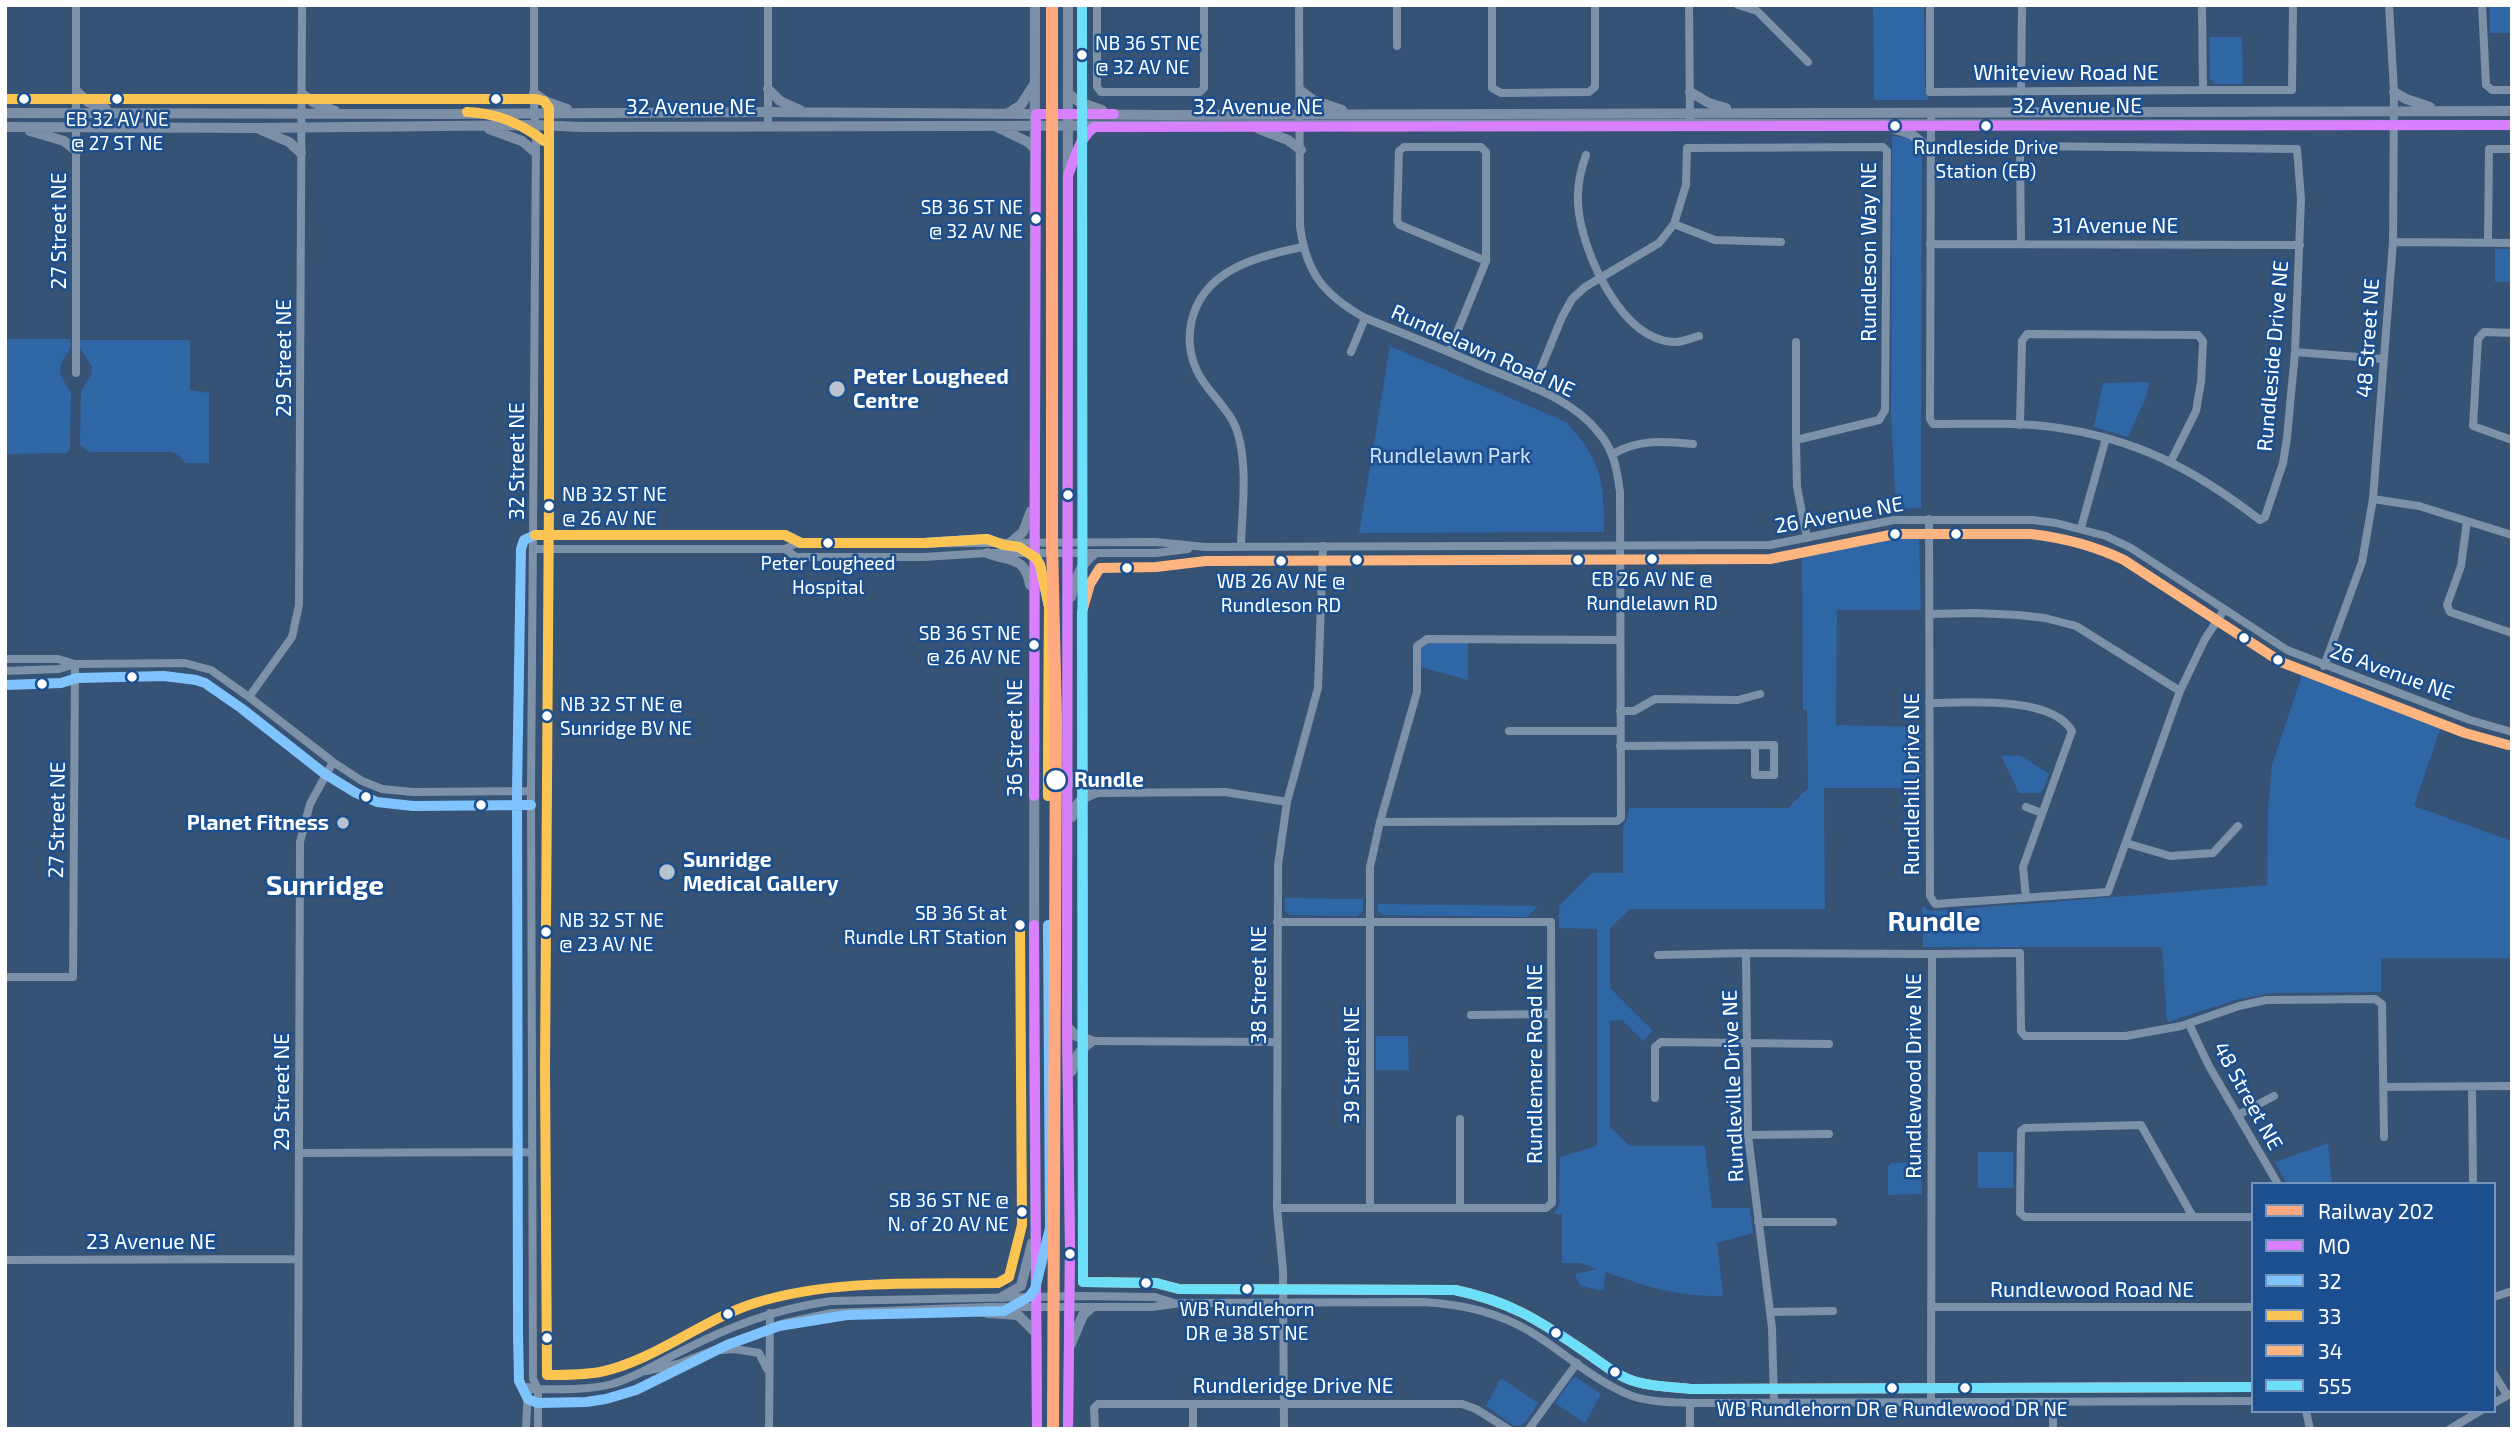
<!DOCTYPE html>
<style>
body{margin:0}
#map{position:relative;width:2517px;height:1434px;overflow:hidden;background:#365274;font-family:"Exo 2",sans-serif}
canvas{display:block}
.frame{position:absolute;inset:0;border:7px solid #fff;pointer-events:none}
.legend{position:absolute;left:2251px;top:1182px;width:245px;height:231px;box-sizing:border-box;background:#1b4f8f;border:2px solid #7695bc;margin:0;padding:9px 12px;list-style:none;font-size:21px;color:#fff}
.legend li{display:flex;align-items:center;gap:14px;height:35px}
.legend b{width:35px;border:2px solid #7695bc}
</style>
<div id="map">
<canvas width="2517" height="1434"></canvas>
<div class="frame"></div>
<ul class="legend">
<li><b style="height:9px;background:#ffa980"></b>Railway 202</li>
<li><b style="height:9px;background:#d880ff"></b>MO</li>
<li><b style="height:9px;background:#80c4ff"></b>32</li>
<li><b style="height:9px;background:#fcc553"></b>33</li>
<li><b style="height:9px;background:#ffb580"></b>34</li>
<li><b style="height:9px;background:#6ddff8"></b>555</li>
</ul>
</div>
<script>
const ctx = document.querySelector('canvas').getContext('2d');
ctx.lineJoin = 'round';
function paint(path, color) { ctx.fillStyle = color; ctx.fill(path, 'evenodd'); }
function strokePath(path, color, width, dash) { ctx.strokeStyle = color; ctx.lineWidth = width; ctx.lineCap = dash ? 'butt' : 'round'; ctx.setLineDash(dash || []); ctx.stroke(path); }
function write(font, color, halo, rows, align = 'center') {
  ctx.font = font + ' "Exo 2",sans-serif'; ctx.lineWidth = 5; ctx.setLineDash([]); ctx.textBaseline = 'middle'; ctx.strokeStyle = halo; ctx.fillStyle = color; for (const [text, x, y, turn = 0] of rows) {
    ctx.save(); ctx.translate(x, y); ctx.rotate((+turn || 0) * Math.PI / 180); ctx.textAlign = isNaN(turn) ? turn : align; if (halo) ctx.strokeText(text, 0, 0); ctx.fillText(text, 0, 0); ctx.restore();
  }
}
const green = new Path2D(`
 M1873,5H1924L1925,87L1928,91V100H1874Z
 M2490,5H2512V33H2490Z
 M2209,37H2242L2243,84H2215L2210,79Z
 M1892,136L1907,138L1917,143L1922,158L1921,508L1896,509L1891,415Z
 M2495,249H2512V282H2495Z
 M5,339H70L71,347L61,364L60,371L62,378L71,392L70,448L67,453L5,454Z
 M80,340H190V390L209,393V463H186L178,455L172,452H89L80,445L81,391L91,375L92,367L80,348Z
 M1390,346L1566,422C1602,461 1604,481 1604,532L1359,533Z
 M2149,382L2146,397L2128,437L2094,427L2103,383Z
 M1917,531L1919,533L1921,610H1837L1836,725L1921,727V788H1824L1825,909H1630L1610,928V988L1653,1031L1643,1041L1622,1020L1610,1021V1127L1630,1146H1705L1712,1208H1750L1753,1233L1717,1243L1723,1296C1679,1297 1647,1287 1606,1272L1603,1291L1581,1286L1576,1278V1274L1597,1269L1580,1263H1562V1214H1553L1559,1206L1560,1157L1597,1146V929L1559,928V906L1592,873H1623V826L1627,819L1629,808H1788L1808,788L1807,710H1803L1802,554L1882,533Z
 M1427,639H1468V680L1417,666V646Z
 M2303,672L2312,673L2443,721L2414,806L2512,841V958H2381V992L2274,993L2239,999L2167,1022L2162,947H1923L1922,906L1930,911L1960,909L2267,885L2268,810L2272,765Z
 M2001,755L2021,756L2049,774L2041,793H2019Z
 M1285,898L1363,899V911L1357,916L1290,915L1285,910Z
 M1378,904L1538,906L1527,917L1383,915L1378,911Z
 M1376,1036H1408L1409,1070H1376Z
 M2328,1143L2332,1184H2287L2275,1162Z
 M1978,1152H2013V1188H1978Z
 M1921,1162L1922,1194L1888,1195V1167L1891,1163Z
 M1576,1377L1601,1394L1585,1423L1555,1403L1571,1380Z
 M1501,1378L1538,1403C1532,1412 1527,1427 1514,1426L1486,1406Z`);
const minor = new Path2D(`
 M534,5V105L536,138L531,791L533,1379L538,1389V1429
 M1097,5V87L1101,92H1200L1204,88V5
 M1299,5L1300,226C1306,273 1324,295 1365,318C1405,334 1445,350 1484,367C1524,384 1572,398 1599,433C1614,450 1617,470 1620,492L1621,818L1617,821L1380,822
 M1492,5V88L1501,93L1589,92L1595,87V5
 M1689,5L1690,118
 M1738,5L1757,11L1808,62
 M1930,5V92L2203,90L2202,5
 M2482,5L2486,85L2492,90H2512
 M1397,46V5
 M2203,90H2292L2293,5
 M2021,91L2022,5
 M1931,120L1930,419L1933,424C1972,424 2013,422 2052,427C2135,438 2194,469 2260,520L2265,517L2283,463L2287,438L2295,352L2301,199L2297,149L2024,146L2020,151L2021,244
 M768,126V5
 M1586,155C1579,174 1576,193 1579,213C1585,257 1622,339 1673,342C1681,343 1691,338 1699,336
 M1674,224L1715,240L1781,242
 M2393,242L2512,243
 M2488,243L2489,149H2512
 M1930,244L2300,245
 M2512,333L2484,332L2478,339L2473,426L2512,440
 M1796,342V440
 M1351,352L1365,318
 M1449,352L1486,261V152L1481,147H1404L1399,151L1397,221L1400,225L1486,261
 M2295,352L2384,359
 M76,373V5
 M1533,388L1562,317L1572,299L1585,287L1659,243L1674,224L1686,185L1687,148L1883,147L1887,151L1885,410L1879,420L1796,440L1797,487L1807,538
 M2020,425L2022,341L2027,334L2198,335L2203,341L2201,382L2196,411L2171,461
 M1613,454C1638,439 1665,441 1693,444
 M2373,499L2419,506L2512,535
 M1929,519L1930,896L1935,904L2108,892L2180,691L2205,639L2224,610
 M2467,521L2461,566L2447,605L2450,612L2512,633
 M2081,528L2106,438
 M1241,546C1242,510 1248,469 1238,434C1231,409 1208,394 1197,371C1190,356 1188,340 1191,324C1201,271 1256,256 1303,247
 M535,549H785L795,544H807L1156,542L1205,547L1770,545L1894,520H2032L2056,523L2106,536L2131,548L2287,650L2470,720L2512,732
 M785,549L796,557H924L987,553H1156L1188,549
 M1930,614L1975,613L2018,615L2045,618L2076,626L2180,691
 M5,659H58L75,664L185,663L211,670L249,697L333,762L362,781L382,789L413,792L531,791
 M2324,666L2362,562L2373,499L2393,242L2394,92L2389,5
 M5,671L59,669L75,664
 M249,697L292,637L299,605L302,5
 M1929,703C1964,703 2051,695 2072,731L2023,867L2026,898
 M1620,711H1634L1655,699L1738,700L1760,694
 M1509,731H1620
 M1620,746L1774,745V775H1755V746
 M1095,793L1225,792L1287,802
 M2026,807L2042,813
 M2126,843L2170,856L2213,853L2238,826
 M1658,955L1746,953
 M5,977H73L75,664
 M1471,1015L1551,1014
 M2189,1024L2209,1066L2278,1184
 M1092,1041L1276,1042
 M2383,1087L2512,1086
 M2472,1087L2473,1184
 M1655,1098V1047L1661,1042L1829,1044
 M2238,1115L2274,1096
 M1460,1119V1207
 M1748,1135L1829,1134
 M299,1153L532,1152
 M1370,1207V867L1380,822L1417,692V646L1427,639L1620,640
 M1277,1208H1546L1552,1203L1551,922H1277
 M2193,1217L2141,1125L2025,1128L2021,1131L2020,1213L2025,1217H2253
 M1758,1222H1833
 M5,1260L298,1259
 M2494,1297L2512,1291
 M1931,1307H2253
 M1770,1312L1833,1311
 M721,1350L735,1349L759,1353L767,1369
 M646,1371L678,1364L785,1323L831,1313L987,1307H1152L1181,1303L1423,1302C1461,1304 1498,1312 1531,1332C1564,1352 1595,1382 1632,1396C1650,1402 1671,1402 1690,1403L2253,1401
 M2494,1374L2507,1395
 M527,1389C555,1389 585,1391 612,1384C637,1377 657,1363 680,1352C730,1326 775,1309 831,1301L1081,1296L1155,1297L1174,1303
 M1774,1402L1772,1328L1748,1135L1746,953L1932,954
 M1931,1402L1932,954L2020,953L2021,1031L2025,1036H2126L2181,1026L2239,1006L2266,1000L2375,999L2382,1004L2384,1137
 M1690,1403V1429
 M2494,1403L2510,1394
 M1193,1404V1429
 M2306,1411L2310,1429
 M298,1429L300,842L310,804L333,762
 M526,1429L528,1387
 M769,1429L770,1313
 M1095,1429L1094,1408L1098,1404H1462L1476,1409L1508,1429
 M1284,1429L1283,1270L1277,1208L1278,865L1287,802L1318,688L1323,546
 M1529,1429L1577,1363
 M2053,1429V1402
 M2450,1429L2480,1411`);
const major = new Path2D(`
 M1035,5L1034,1046L1037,1429
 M768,89L780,101L800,110
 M1301,91L1313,100L1342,110
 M77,92L88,102L106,109
 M1690,92L1709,103L1726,108
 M2394,92L2406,99L2430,107
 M534,93L547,102L567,109
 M1068,93L1079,102L1102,110
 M302,94L313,102L335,111
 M5,113L447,114L768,112L1163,115L2512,111
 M1007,114L1021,105L1035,83
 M5,127L256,128L536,125L582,127L1690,124L2512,125
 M999,128L1028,142L1036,150
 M489,129L522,141L535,152
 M1259,129L1288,140L1301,150
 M1895,129L1911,134L1930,149
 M261,130L289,142L301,153
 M30,131L64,141L77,151
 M1070,170L1083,137L1094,127
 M1010,543L1023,532L1031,511
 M987,553C1009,562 1025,555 1030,585
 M1071,597C1077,579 1078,566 1094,554
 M1068,774L1076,784L1095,793
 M1072,817C1075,803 1082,798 1095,793
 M1067,1026L1076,1036L1092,1041
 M1072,1071C1075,1057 1080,1049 1092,1041
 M1002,1297L1021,1286L1032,1243
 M972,1309L988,1313L1018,1315L1036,1333
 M1071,1344L1083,1315L1091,1308
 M1068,1429L1070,1248L1067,1026L1068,5`);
const bus1 = new Path2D(`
 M1034,796L1036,114H1114
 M1034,925L1037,1429
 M1068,1429L1070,1248L1067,1026L1068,176C1074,158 1079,140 1094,127L2512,125`);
const bus2 = new Path2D(`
 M6,685L61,683L77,678L164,676L196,680L205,683L241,708L325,774L356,793L377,802L413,806L531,805
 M1048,925L1050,1228L1035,1289L1029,1297L1004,1311L847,1315L779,1326L727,1345L636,1390L606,1399L586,1402L537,1403L528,1399L519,1381L518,1334L517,791L521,549L524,540L535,535H785L801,543H924L987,539L1004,545L1019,547L1036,558L1040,565L1049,607L1048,796`);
const bus3 = new Path2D(`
 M5,99H536L544,101L549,108V497L545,1069L547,1375C565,1375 583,1375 600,1372C656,1360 701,1320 755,1303C832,1279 918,1284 998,1283L1009,1277L1022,1225L1020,925
 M467,112C496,113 521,123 544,141
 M535,535H785L801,543H924L987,539L1004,545L1019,547L1036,558L1040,565L1049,607L1048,796`);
const bus4 = new Path2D(`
 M2253,1387L1691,1389C1674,1387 1654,1387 1637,1382C1617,1377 1598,1360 1581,1349C1537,1319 1508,1301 1455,1290L1179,1289L1156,1283L1083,1282L1082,612L1090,584L1100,568L1156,567L1206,561L1770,559L1895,534H2031C2064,538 2095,546 2124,560L2281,662L2465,733L2508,745`);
const bus5 = new Path2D(`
 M1082,5L1083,1282L1156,1283L1179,1289L1455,1290C1508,1301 1537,1319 1581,1349C1598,1360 1617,1377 1637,1382C1654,1387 1674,1387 1691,1389L2253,1387`);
const rail1 = new Path2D(`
 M1052,5V543L1056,719L1053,1429`);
const markers = [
 [1082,55,6,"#fff"],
 [24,99,6,"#fff"],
 [117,99,6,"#fff"],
 [496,99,6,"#fff"],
 [1895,126,6,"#fff"],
 [1986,126,6,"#fff"],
 [1036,219,6,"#fff"],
 [837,389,9,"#b9c2ce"],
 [1068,495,6,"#fff"],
 [549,506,6,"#fff"],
 [1895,534,6,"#fff"],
 [1956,534,6,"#fff"],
 [828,543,6,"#fff"],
 [1652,559,6,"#fff"],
 [1357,560,6,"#fff"],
 [1578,560,6,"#fff"],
 [1281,561,6,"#fff"],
 [1127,568,6,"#fff"],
 [2244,638,6,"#fff"],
 [1034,645,6,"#fff"],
 [2278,660,6,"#fff"],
 [132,677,6,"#fff"],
 [42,684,6,"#fff"],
 [547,716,6,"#fff"],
 [1056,780,11,"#fff"],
 [366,797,6,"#fff"],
 [481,805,6,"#fff"],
 [343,823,7,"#b9c2ce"],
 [667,872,9,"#b9c2ce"],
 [1020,925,6,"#fff"],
 [546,932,6,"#fff"],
 [1022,1212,6,"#fff"],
 [1070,1254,6,"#fff"],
 [1146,1283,6,"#fff"],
 [1247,1289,6,"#fff"],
 [728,1314,6,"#fff"],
 [1556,1333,6,"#fff"],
 [547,1338,6,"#fff"],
 [1615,1372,6,"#fff"],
 [1892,1388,6,"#fff"],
 [1965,1388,6,"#fff"]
];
const busNames = [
 ["NB 36 ST NE",1095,44,"left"],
 ["@ 32 AV NE",1095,68,"left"],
 ["EB 32 AV NE",117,120],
 ["@ 27 ST NE",117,144],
 ["Rundleside Drive",1986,148],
 ["Station (EB)",1986,172],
 ["SB 36 ST NE",1023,208,"right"],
 ["@ 32 AV NE",1023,232,"right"],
 ["NB 32 ST NE",562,495,"left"],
 ["@ 26 AV NE",562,519,"left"],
 ["Peter Lougheed",828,564],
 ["Hospital",828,588],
 ["EB 26 AV NE @",1652,580],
 ["Rundlelawn RD",1652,604],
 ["WB 26 AV NE @",1281,582],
 ["Rundleson RD",1281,606],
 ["SB 36 ST NE",1021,634,"right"],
 ["@ 26 AV NE",1021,658,"right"],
 ["NB 32 ST NE @",560,705,"left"],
 ["Sunridge BV NE",560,729,"left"],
 ["SB 36 St at",1007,914,"right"],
 ["Rundle LRT Station",1007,938,"right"],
 ["NB 32 ST NE",559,921,"left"],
 ["@ 23 AV NE",559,945,"left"],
 ["SB 36 ST NE @",1009,1201,"right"],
 ["N. of 20 AV NE",1009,1225,"right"],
 ["WB Rundlehorn",1247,1310],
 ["DR @ 38 ST NE",1247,1334],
 ["WB Rundlehorn DR @ Rundlewood DR NE",1892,1410]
];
const streetNames = [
 ["Whiteview Road NE",2066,73],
 ["32 Avenue NE",2077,106],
 ["32 Avenue NE",691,107],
 ["32 Avenue NE",1258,107],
 ["31 Avenue NE",2115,226],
 ["27 Street NE",59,231,-90],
 ["Rundleson Way NE",1869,252,-90],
 ["48 Street NE",2368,338,-86],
 ["Rundlelawn Road NE",1483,351,24],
 ["Rundleside Drive NE",2273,356,-85],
 ["29 Street NE",284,358,-90],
 ["32 Street NE",517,461,-90],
 ["26 Avenue NE",1839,515,-10],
 ["26 Avenue NE",2392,672,20],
 ["36 Street NE",1015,738,-90],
 ["Rundlehill Drive NE",1912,784,-90],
 ["27 Street NE",57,820,-89],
 ["38 Street NE",1259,985,-90],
 ["Rundlemere Road NE",1535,1064,-90],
 ["39 Street NE",1352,1065,-90],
 ["Rundlewood Drive NE",1914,1076,-90],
 ["Rundleville Drive NE",1733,1086,-92],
 ["29 Street NE",282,1092,-90],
 ["48 Street NE",2248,1096,61],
 ["23 Avenue NE",151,1242],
 ["Rundlewood Road NE",2092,1290],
 ["Rundleridge Drive NE",1293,1386]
];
const poiNames = [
 ["Peter Lougheed",853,377],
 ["Centre",853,401],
 ["Planet Fitness",329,823,"right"],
 ["Sunridge",683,860],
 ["Medical Gallery",683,884]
];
const parkNames = [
 ["Rundlelawn Park",1450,456]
];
const stopNames = [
 ["Rundle",1074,780]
];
const districtNames = [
 ["Sunridge",325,886],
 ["Rundle",1934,922]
];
paint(green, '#2f66a5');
strokePath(minor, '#7d92a8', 8);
strokePath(major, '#7d8ea7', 10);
strokePath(bus1, '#d880ff', 10);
strokePath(bus2, '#80c4ff', 10);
strokePath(bus3, '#fcc553', 10);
strokePath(bus4, '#ffb580', 10);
strokePath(bus5, '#6ddff8', 10);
strokePath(rail1, '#ffa980', 12);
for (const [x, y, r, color] of markers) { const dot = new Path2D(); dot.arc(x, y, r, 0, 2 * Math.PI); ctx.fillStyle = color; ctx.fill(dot); strokePath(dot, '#1b4f8f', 2.5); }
write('19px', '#fff', '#1b4f8f', busNames);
write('21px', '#fff', '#1b4f8f', streetNames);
write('bold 21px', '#fff', '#1b4f8f', poiNames, 'left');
write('21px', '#cfe3fa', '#1b4f8f', parkNames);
write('bold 21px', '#fff', '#1b4f8f', stopNames, 'left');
write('bold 28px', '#fff', '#1b4f8f', districtNames);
</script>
